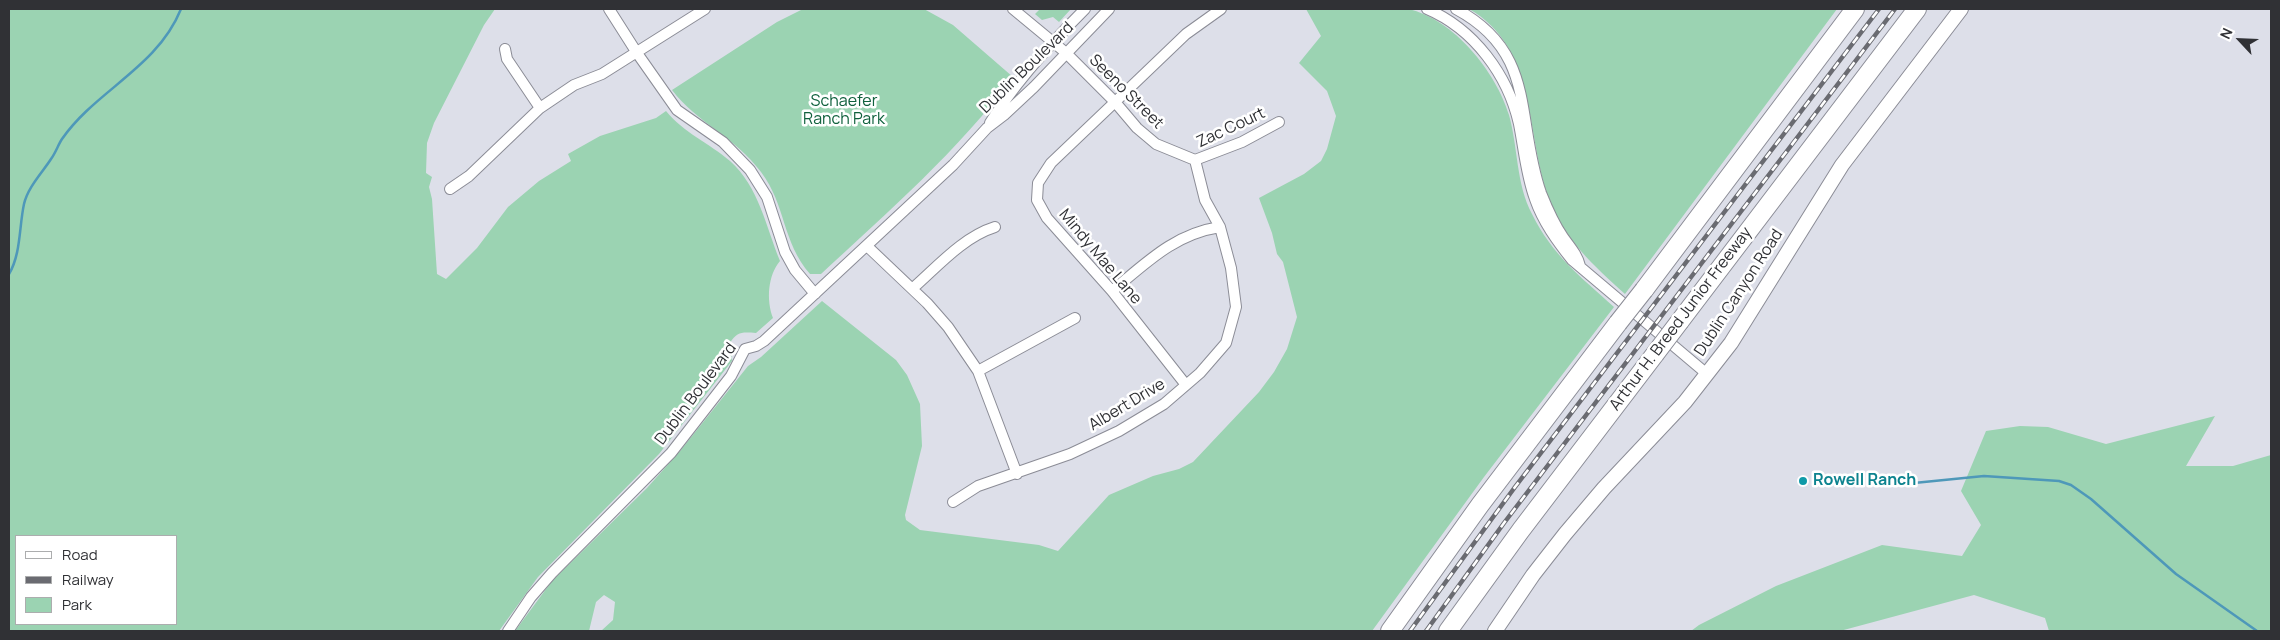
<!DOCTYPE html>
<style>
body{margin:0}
#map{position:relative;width:2280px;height:640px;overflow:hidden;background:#dddfe9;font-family:Manrope,sans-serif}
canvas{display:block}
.frame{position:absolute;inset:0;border:10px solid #303135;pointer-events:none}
.legend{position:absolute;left:15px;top:535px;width:162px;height:90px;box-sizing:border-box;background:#fff;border:1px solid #acadae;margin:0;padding:6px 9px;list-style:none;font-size:15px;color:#303135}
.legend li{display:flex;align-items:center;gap:10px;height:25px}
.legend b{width:25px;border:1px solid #acadae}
.north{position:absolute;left:2215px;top:15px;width:50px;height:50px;-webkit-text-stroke:4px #fff;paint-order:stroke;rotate:295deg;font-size:14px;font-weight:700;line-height:20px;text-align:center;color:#303135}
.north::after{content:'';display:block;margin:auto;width:18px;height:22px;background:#303135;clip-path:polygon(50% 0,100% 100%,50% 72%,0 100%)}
</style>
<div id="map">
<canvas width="2280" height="640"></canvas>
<div class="frame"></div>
<ul class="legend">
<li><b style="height:6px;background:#fff"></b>Road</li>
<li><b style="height:6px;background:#6a6b71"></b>Railway</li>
<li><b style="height:14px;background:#9bd3b2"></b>Park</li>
</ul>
<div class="north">N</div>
</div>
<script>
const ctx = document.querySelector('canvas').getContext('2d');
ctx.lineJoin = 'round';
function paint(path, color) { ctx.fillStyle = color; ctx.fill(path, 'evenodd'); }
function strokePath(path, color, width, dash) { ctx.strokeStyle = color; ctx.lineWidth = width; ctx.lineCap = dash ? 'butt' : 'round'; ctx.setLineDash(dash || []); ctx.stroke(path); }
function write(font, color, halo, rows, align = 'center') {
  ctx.font = font + ' Manrope,sans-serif'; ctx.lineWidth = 5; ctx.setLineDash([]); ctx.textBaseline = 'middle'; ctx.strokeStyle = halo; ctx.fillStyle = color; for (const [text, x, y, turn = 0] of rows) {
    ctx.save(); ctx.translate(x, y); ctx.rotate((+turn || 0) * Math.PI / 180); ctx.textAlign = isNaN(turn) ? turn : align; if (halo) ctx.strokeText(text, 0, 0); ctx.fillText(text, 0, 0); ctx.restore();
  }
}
const green = new Path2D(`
 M9,9H495L484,25L434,123L427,143L426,173L432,177L429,187L432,199L437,274L446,279L477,248L508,207L539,181L571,161L568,154L600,136L656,118L666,111C684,133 709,143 730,161C759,187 766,227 780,261C768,275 766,300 773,318L756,333C743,332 737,331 730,343L732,361L659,454L538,577L499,631H9ZM16,536H176V624H16Z
 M803,9H924L953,25L1013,77C960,149 887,213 821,274H810C782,242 786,205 761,172C735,137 697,123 672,90L777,22Z
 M1040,9H1071L1059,22L1053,17L1042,20L1035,14Z
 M1306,9C1330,9 1354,9 1378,9C1387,9 1399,7 1408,9C1454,19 1496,72 1509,115C1518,147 1516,184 1532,214C1552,255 1581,277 1614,307L1484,477L1372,631H601L613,620L615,602L604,595L596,602L589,631H515L552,581L647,488L680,451L748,366L761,357L822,301L896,360L907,375L920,404L922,446L905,515L906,520L920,530L1039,545L1058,551L1109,495L1153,476L1179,469L1193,462L1259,392L1274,372L1287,349L1297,317L1283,262L1277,254L1272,233L1259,198L1304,174L1321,161L1327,149L1336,116L1327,91L1299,63L1321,36Z
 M1469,9H1837L1625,294C1594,266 1564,239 1549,199C1525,134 1538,48 1469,9Z
 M2215,416L2186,466H2233L2271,455V631H2049L2045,618L1974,595L1840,631H1691L1699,625L1776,586L1882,545L1962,556L1981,525L1961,491L1986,431L2020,426L2048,427L2106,444Z`);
const stream = new Path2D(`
 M9,274C21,254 19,227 24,204C28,187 42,173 51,159C56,152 58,145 62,139C96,90 157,68 181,9
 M1904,484L1984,476L2059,481L2071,485L2091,499L2176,574L2257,631`);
const street = new Path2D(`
 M609,9L637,53L677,110L723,142L750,170L767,197L785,252L795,270L815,294
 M1013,9L1065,52L1115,102L1137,128L1156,144L1195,160
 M1427,9C1474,29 1508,75 1519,124C1524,149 1526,175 1535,199C1543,222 1557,241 1572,260L1707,374
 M1456,9C1538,53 1515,119 1541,193C1547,208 1554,224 1563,237C1570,247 1577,254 1580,266
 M505,49L507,59L540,108
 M990,123C1016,81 1050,44 1085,9
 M1195,160L1242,142L1279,122
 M450,189L469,176L540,108L574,85L602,74L705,9
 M867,246L927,303L948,327L978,371L1017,474
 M913,288C937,267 963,237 995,227
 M1112,291C1146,263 1174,234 1220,227
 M978,371L1075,318
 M1186,385L1112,291L1047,218L1037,200L1038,183L1051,163L1115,102L1186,34L1221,9
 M953,502L978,486L1070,454L1119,431L1164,404L1200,373L1226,343L1236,307L1231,268L1220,227L1205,200L1195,160
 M508,631L531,597L552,573L671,453L731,376L745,349L756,346L764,341L953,165L987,128L1004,115L1034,87L1109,9`);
const secondary = new Path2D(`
 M1495,631L1533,575L1565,534L1604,488L1685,402L1731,343L1842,165L1961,9`);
const highway = new Path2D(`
 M1644,290L1855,9
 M1680,321L1917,9
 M1390,631L1480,505L1618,323
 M1448,631L1521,530L1655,354`);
const rail = new Path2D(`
 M1410,631L1515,487L1879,9
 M1426,631L1504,523L1895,9`);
const highwayBridge = new Path2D(`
 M1618,323L1644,290
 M1655,354L1680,321`);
const markers = [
 [1803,481,5,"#0f9aa8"]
];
const streetNames = [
 ["Dublin Boulevard",1027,68,-44],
 ["Seeno Street",1126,92,45],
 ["Zac Court",1231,128,-25],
 ["Mindy Mae Lane",1100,257,50],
 ["Dublin Canyon Road",1739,293,-57],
 ["Arthur H. Breed Junior Freeway",1681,319,-53],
 ["Dublin Boulevard",696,394,-53],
 ["Albert Drive",1127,405,-31]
];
const parkNames = [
 ["Schaefer",844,102],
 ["Ranch Park",844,120]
];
const cultureNames = [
 ["Rowell Ranch",1813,481]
];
paint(green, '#9bd3b2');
strokePath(stream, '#4e98b9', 2.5);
strokePath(street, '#8b8c96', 12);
strokePath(secondary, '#8b8c96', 16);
strokePath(highway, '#8b8c96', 20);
strokePath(street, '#fff', 10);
strokePath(secondary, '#fff', 14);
strokePath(highway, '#fff', 18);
strokePath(rail, '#6a6b71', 4.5);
strokePath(rail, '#fff', 2.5, [8]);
strokePath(highwayBridge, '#8b8c96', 20, []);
strokePath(highwayBridge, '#fff', 18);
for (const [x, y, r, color] of markers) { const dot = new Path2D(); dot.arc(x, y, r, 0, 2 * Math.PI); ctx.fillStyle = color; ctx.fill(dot); strokePath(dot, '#fff', 2); }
write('16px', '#303135', '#fff', streetNames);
write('16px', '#10613d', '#fff', parkNames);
write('bold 16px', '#0d838f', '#fff', cultureNames, 'left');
</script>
